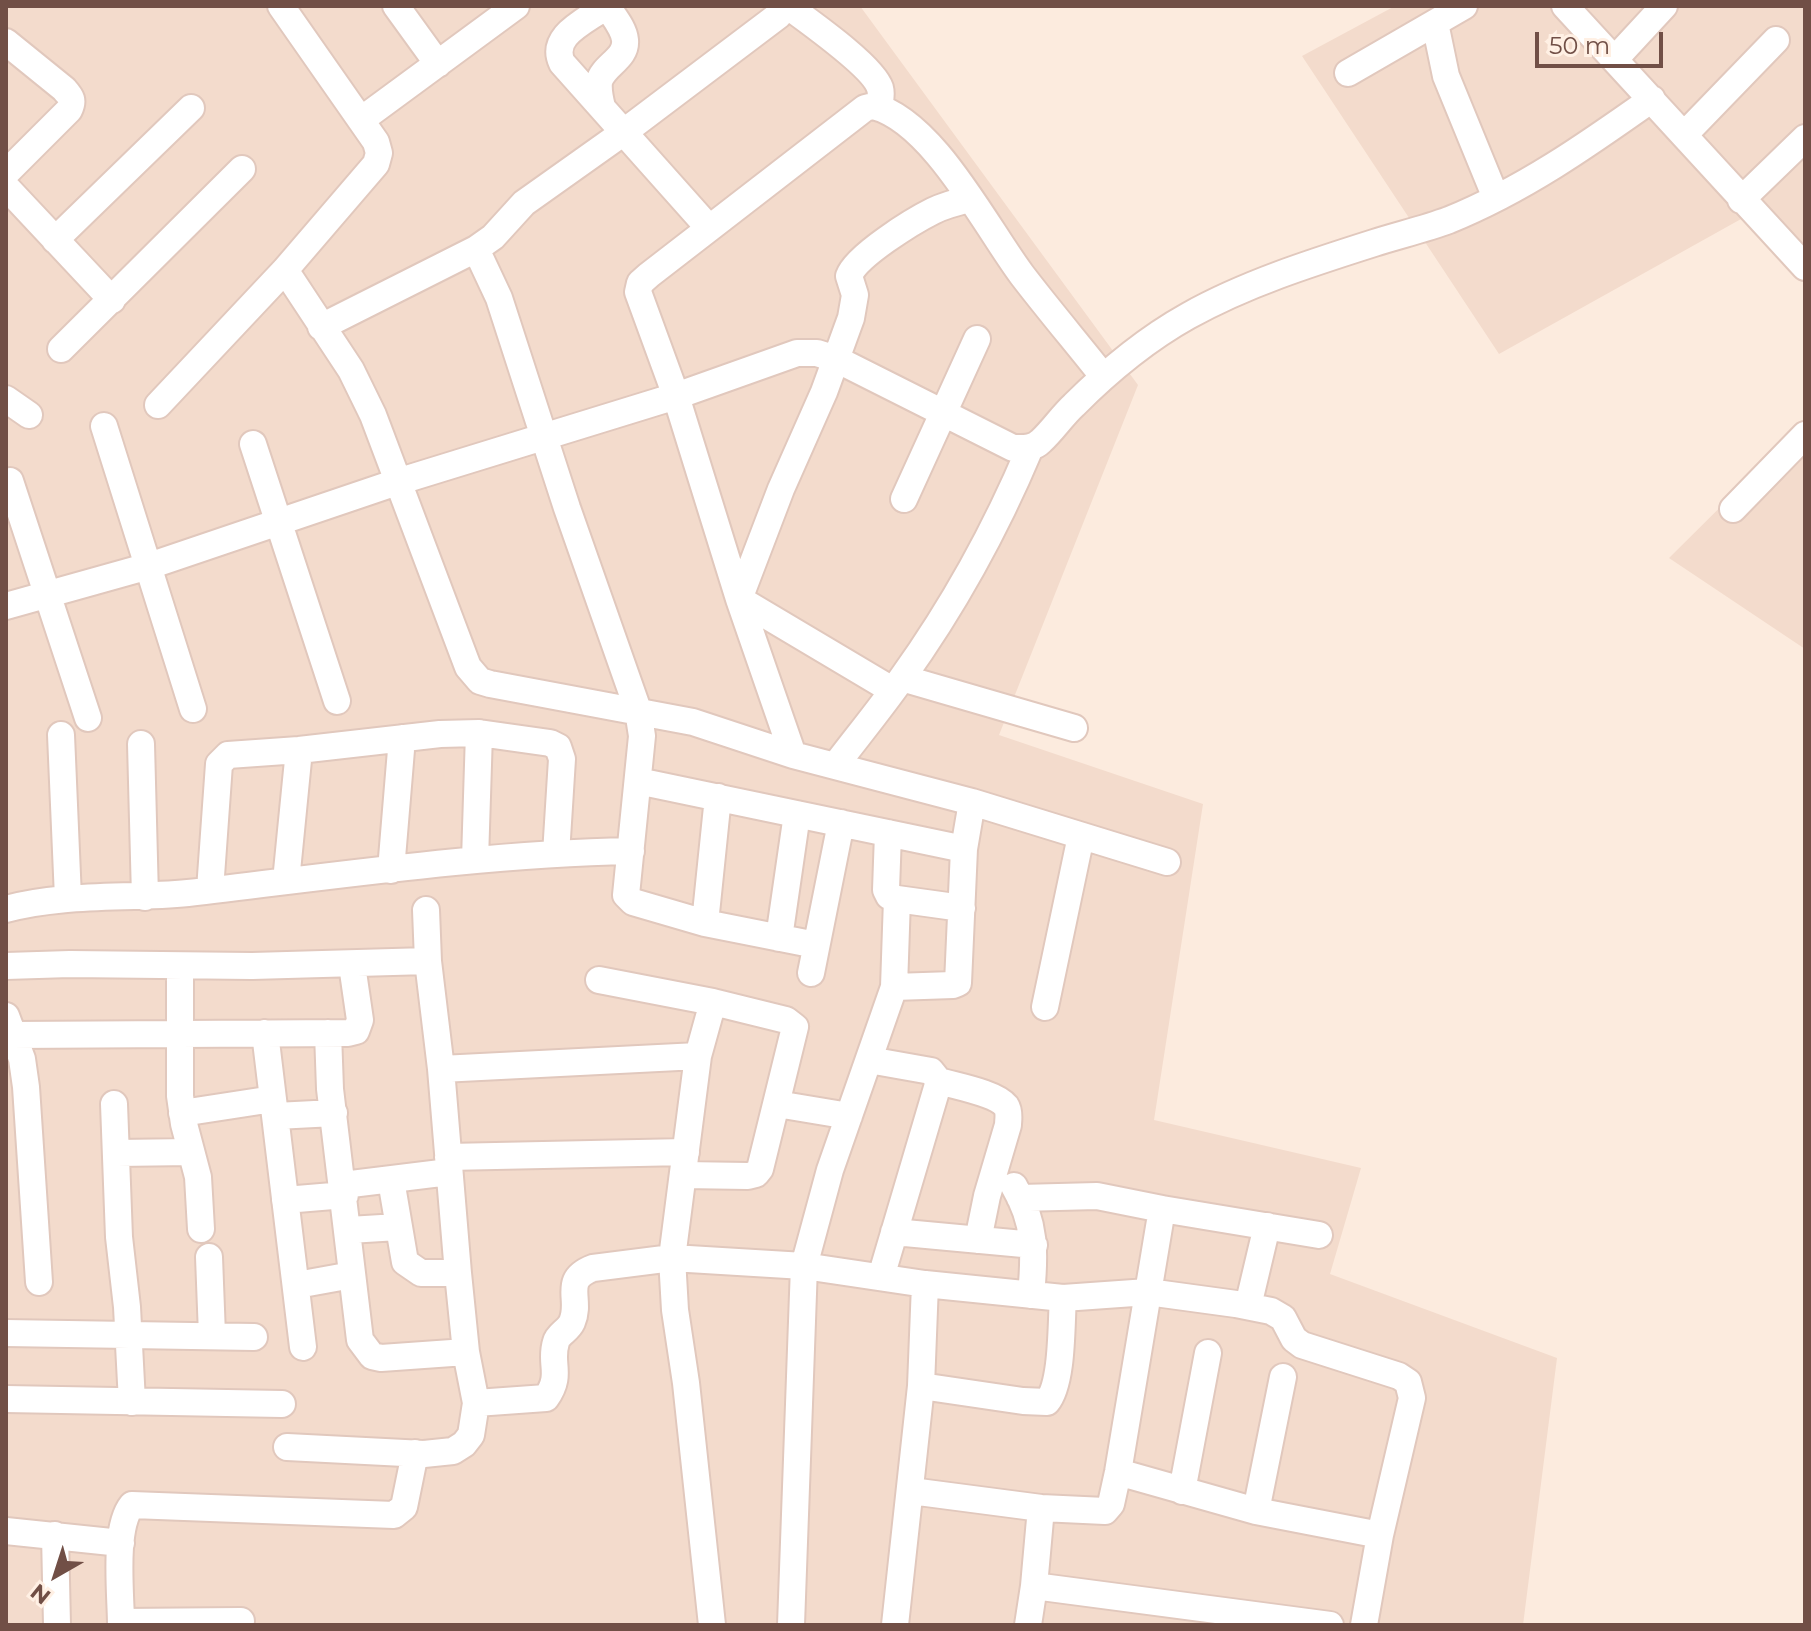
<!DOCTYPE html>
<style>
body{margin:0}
#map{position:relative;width:1811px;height:1631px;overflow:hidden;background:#fcebde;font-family:Montserrat,sans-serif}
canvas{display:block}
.frame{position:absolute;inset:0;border:8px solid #714f46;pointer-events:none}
.north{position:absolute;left:16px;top:1535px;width:80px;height:80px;-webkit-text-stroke:6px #fff0e4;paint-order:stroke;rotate:219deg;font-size:22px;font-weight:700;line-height:32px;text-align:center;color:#714f46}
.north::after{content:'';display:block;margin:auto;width:28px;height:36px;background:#714f46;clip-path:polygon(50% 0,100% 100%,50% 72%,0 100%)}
.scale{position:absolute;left:1535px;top:32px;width:128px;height:36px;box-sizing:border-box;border:4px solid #714f46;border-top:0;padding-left:10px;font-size:24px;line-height:28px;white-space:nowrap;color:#714f46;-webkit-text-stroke:6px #fff0e4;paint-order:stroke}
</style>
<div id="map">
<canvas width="1811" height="1631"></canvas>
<div class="frame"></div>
<div class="north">N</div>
<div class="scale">50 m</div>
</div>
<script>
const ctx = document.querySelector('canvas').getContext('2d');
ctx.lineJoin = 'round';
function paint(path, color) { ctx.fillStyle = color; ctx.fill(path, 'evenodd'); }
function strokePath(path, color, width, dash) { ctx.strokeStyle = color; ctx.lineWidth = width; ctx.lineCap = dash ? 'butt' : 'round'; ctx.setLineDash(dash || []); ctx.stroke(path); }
const residential = new Path2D(`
 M6,6H860L1138,385L999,735L1203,804L1154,1120L1361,1168L1330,1274L1557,1358L1523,1625H6Z
 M1395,6H1805V251L1759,209L1499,354L1302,56Z
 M1805,423V649L1669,558Z`);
const minor = new Path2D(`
 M396,6L438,64
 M606,6C587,21 549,35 562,63L709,228
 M788,6C808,21 873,66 880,88C882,95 880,100 879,107
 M1565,6L1805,267
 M1435,23L1446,76L1496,198
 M6,42L64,89C71,97 74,100 69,110L6,173
 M1615,59L1664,6
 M1348,73L1464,6
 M602,107C600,99 598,90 599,82C603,65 627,59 625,40C624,28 613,16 607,6
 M361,120L516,6
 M1685,134L1776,40
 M6,187L112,300
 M1741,200L1805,138
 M55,240L191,108
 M476,249L499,298L567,508L638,710L642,736L626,895L633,902L705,923L816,945
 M285,270L351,370L373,415L468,667L480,681L490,684L693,722L793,755
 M321,327L476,249L493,237L524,203L624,132L779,15L784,6
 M61,349L242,169
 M1103,376C1076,342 1048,309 1022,275C986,227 933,121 873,106L865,108L649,275L640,283L638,292L676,396L739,599L793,755L972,802L1167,862
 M6,399L29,415
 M158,405L285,270L376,164L379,153L376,142L281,6
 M104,426L193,709
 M253,444L337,701
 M10,481L88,718
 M904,499L977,339
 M1733,509L1805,435
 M6,606L149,566L397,482L676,396L797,353H817L836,359L1013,448C1024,448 1033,449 1041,441C1053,430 1062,416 1074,405C1109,370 1145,340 1188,316C1245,284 1311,263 1374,243C1399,235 1425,229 1449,220C1523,190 1587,145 1652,99
 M902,678L1074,728
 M892,690L739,599L781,489L824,392L851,318L855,295L849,276C856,256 913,221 933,211C945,205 957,202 970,199
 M61,735L68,898
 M141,744L145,897
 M835,766C857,737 881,708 902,678C953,607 996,529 1030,448
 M638,781L964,849
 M475,860L479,733
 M391,870L402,738
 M286,881L299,750
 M210,890L219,764L228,755L299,750L440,734L479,733L550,743L558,747L562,759L556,854
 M897,899L962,908
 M6,909C65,893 128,899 188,893C335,876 483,854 631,851
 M705,923L718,797
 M779,938L797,814
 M6,966L70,964L252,966L428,961
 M180,966V1096L184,1124L198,1177L201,1229
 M811,973L841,823
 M599,980L713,1002L786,1020L795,1027L760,1169L756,1174L748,1176L683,1175
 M894,987L953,985L958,983L964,849L972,802
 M1045,1007L1081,836
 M6,1016L22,1059L26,1087L39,1282
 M265,1033L303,1347
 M328,1033L330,1089L360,1340L372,1356L381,1358L466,1352
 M11,1035L348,1033L356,1031L360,1020L352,965
 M698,1056L713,1002
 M869,1060L931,1071L939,1081L881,1277
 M441,1069L698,1056L672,1258L675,1310L686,1383L712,1625
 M939,1081C955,1086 996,1093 1006,1106C1010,1112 1008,1120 1008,1125L987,1196L978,1240
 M114,1104L119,1237L127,1307L132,1402
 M777,1104L849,1116
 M182,1113L273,1099
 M276,1116L334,1113
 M117,1153L191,1152
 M448,1157L686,1152
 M391,1180L405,1262L421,1273H458
 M343,1185L449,1172
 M1014,1186C1036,1223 1035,1254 1031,1295
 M1020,1198L1097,1196L1162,1209
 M285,1200L345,1195
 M349,1230L398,1227
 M894,1232L1034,1245
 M209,1257L212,1335
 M297,1285L352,1275
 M1248,1306L1267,1226
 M6,1333L254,1337
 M921,1386L1023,1401L1047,1402C1063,1383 1061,1323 1063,1298
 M6,1399L282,1404
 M476,1403L546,1398C563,1374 549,1364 556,1342C558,1334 568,1331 572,1322C582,1299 561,1280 593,1268L672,1258L804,1266L925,1284L1063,1298L1148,1292L1236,1304L1271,1311L1283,1318L1294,1339L1302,1345L1399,1376L1408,1382L1412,1398L1380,1535L1364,1625
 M287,1447L424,1454L453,1451L464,1444L471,1435L476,1403L466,1352L458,1273L441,1069L428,961L426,910
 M1118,1472L1256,1511L1380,1535
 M911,1491L1041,1508L1105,1511L1111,1504L1118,1472L1162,1209L1319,1235
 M1182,1491L1208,1353
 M1041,1508L1034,1586L1330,1625
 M1256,1511L1283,1377
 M6,1531L121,1543
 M55,1535L57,1625
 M121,1622L241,1621
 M121,1625C121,1595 113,1528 132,1505L394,1515L404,1507L415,1453
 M791,1625L804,1266L830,1170L894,987L897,899L889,896L886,890L888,833
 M895,1625L921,1386L925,1284
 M1028,1625L1034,1586`);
paint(residential, '#f3dbcc');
strokePath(minor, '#e1c8bd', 30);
strokePath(minor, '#fff', 26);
</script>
